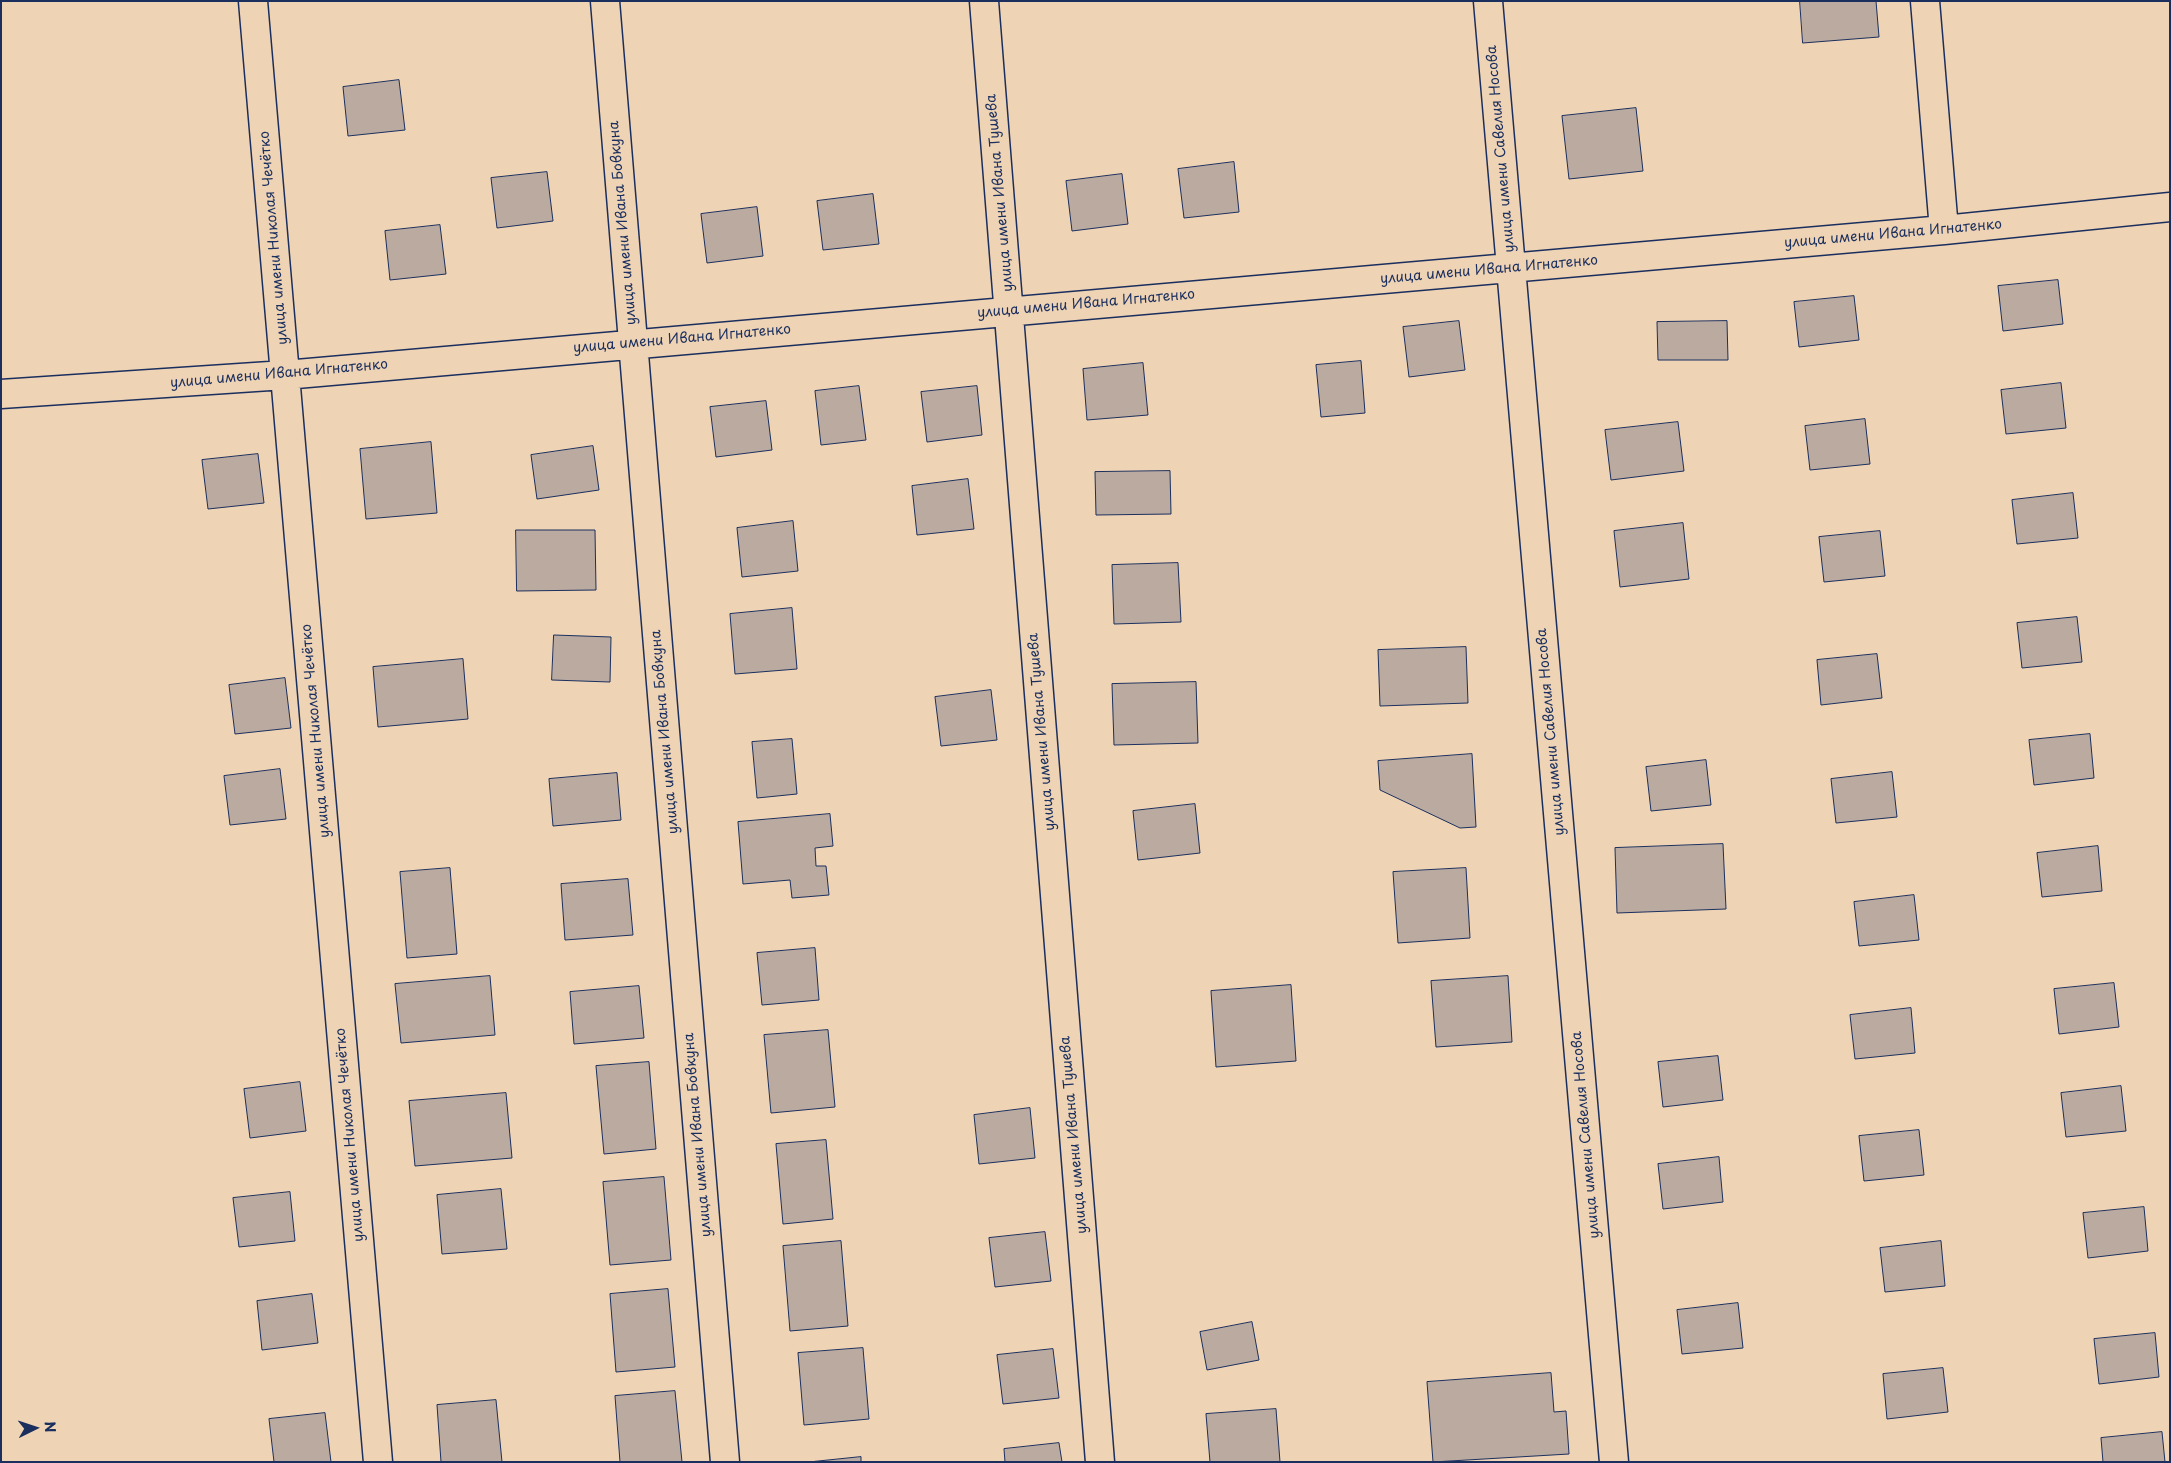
<!DOCTYPE html>
<meta charset="utf-8">
<style>
body{margin:0}
#map{position:relative;width:2171px;height:1463px;overflow:hidden;background:#eed3b5;font-family:"Playpen Sans",sans-serif}
canvas{display:block}
.frame{position:absolute;inset:0;border:2px solid #1b2f5e;pointer-events:none}
.north{position:absolute;left:10px;top:1403px;width:50px;height:50px;-webkit-text-stroke:4px #eed3b5;paint-order:stroke;rotate:86deg;font-size:14px;font-weight:700;line-height:20px;text-align:center;color:#1b2f5e}
.north::after{content:'';display:block;margin:auto;width:18px;height:22px;background:#1b2f5e;clip-path:polygon(50% 0,100% 100%,50% 72%,0 100%)}
</style>
<div id="map">
<canvas width="2171" height="1463"></canvas>
<div class="frame"></div>
<div class="north">N</div>
</div>
<script>
const ctx = document.querySelector('canvas').getContext('2d');
ctx.lineJoin = 'round';
function paint(path, color) { ctx.fillStyle = color; ctx.fill(path, 'evenodd'); }
function strokePath(path, color, width, dash) { ctx.strokeStyle = color; ctx.lineWidth = width; ctx.lineCap = dash ? 'butt' : 'round'; ctx.setLineDash(dash || []); ctx.stroke(path); }
function write(font, color, halo, rows, align = 'center') {
  ctx.font = font + ' "Playpen Sans",sans-serif'; ctx.lineWidth = 4; ctx.setLineDash([]); ctx.textBaseline = 'middle'; ctx.strokeStyle = halo; ctx.fillStyle = color; for (const [text, x, y, turn = 0] of rows) {
    ctx.save(); ctx.translate(x, y); ctx.rotate((+turn || 0) * Math.PI / 180); ctx.textAlign = isNaN(turn) ? turn : align; if (halo) ctx.strokeText(text, 0, 0); ctx.fillText(text, 0, 0); ctx.restore();
  }
}
const building = new Path2D(`
 M1800,1H1876L1879,37L1803,43Z
 M399,80L405,130L348,136L343,87Z
 M1636,108L1643,171L1569,179L1562,116Z
 M1234,162L1239,212L1184,218L1178,169Z
 M547,172L553,221L497,228L491,178Z
 M1122,174L1128,224L1072,231L1066,181Z
 M873,194L879,244L823,250L817,201Z
 M757,207L763,256L707,263L701,214Z
 M440,225L446,274L390,280L385,231Z
 M2058,280L2063,324L2003,331L1998,286Z
 M1854,296L1859,340L1799,347L1794,302Z
 M1459,321L1465,370L1409,377L1403,327Z
 M1727,321L1728,360H1658L1657,322Z
 M1361,361L1365,413L1321,417L1316,365Z
 M1143,363L1148,415L1087,420L1083,369Z
 M2061,383L2066,428L2006,434L2001,390Z
 M859,386L866,440L821,445L815,391Z
 M977,386L982,435L927,442L921,392Z
 M766,401L772,450L716,457L710,407Z
 M1865,419L1870,464L1810,470L1805,426Z
 M1678,422L1684,471L1611,480L1605,430Z
 M431,442L437,513L366,519L360,449Z
 M593,446L599,490L537,499L531,455Z
 M258,454L264,503L208,509L202,460Z
 M1170,471L1171,514L1096,515L1095,472Z
 M968,479L974,529L917,535L912,486Z
 M2073,493L2078,538L2017,544L2012,500Z
 M793,521L798,571L742,577L737,528Z
 M1683,523L1689,579L1620,587L1614,531Z
 M516,530H595L596,590L517,591Z
 M1880,531L1885,576L1824,582L1819,537Z
 M1178,563L1181,622L1114,624L1112,565Z
 M792,608L797,669L735,674L730,614Z
 M2077,617L2082,662L2022,668L2017,623Z
 M554,635L611,637L610,682L552,680Z
 M1466,647L1468,703L1380,706L1378,650Z
 M1877,654L1882,698L1821,705L1817,660Z
 M463,659L468,719L378,727L373,667Z
 M285,678L291,728L235,734L229,685Z
 M1196,682L1198,743L1114,745L1112,684Z
 M991,690L997,740L941,746L935,697Z
 M2090,734L2094,778L2034,785L2029,740Z
 M792,739L797,794L757,798L752,742Z
 M1472,754L1476,827L1460,828L1380,790L1378,761Z
 M1706,760L1711,805L1651,811L1646,767Z
 M280,769L286,819L230,825L224,776Z
 M1892,772L1897,817L1836,823L1831,779Z
 M617,773L621,820L553,826L549,779Z
 M1195,804L1200,853L1138,860L1133,811Z
 M830,814L833,846L815,848L816,866H826L829,895L792,898L790,880L743,884L738,822Z
 M1723,844L1726,909L1617,913L1615,848Z
 M2098,846L2102,891L2042,897L2037,853Z
 M450,868L457,954L407,958L400,872Z
 M1466,868L1470,938L1398,943L1393,872Z
 M628,879L633,935L565,940L561,884Z
 M1914,895L1919,940L1859,946L1854,902Z
 M815,948L819,1000L762,1005L757,953Z
 M490,976L495,1035L401,1043L395,984Z
 M1508,976L1512,1042L1436,1047L1431,981Z
 M2114,983L2119,1027L2059,1034L2054,989Z
 M1291,985L1296,1061L1216,1067L1211,991Z
 M639,986L644,1038L574,1044L570,992Z
 M1911,1008L1915,1053L1855,1059L1850,1015Z
 M828,1030L835,1107L771,1113L764,1035Z
 M1718,1056L1723,1100L1663,1107L1658,1062Z
 M649,1062L656,1149L604,1154L596,1066Z
 M300,1082L306,1131L250,1138L244,1089Z
 M2121,1086L2126,1131L2066,1137L2061,1093Z
 M506,1093L512,1158L415,1166L409,1101Z
 M1030,1108L1035,1158L979,1164L974,1115Z
 M1919,1130L1924,1175L1864,1181L1859,1136Z
 M826,1140L833,1219L783,1224L776,1144Z
 M1719,1157L1723,1202L1663,1209L1658,1164Z
 M664,1177L671,1260L610,1265L603,1182Z
 M501,1189L507,1249L442,1254L437,1195Z
 M290,1192L295,1241L239,1247L233,1198Z
 M2144,1207L2148,1251L2088,1258L2083,1213Z
 M1045,1232L1051,1281L995,1287L989,1238Z
 M841,1241L848,1326L790,1331L783,1246Z
 M1941,1241L1945,1286L1885,1292L1880,1248Z
 M668,1289L675,1367L616,1372L610,1294Z
 M312,1294L318,1343L262,1350L257,1301Z
 M1738,1303L1743,1348L1682,1354L1677,1310Z
 M1252,1322L1259,1360L1207,1370L1200,1332Z
 M2155,1333L2159,1377L2099,1384L2094,1339Z
 M863,1348L869,1419L804,1425L798,1353Z
 M1053,1349L1059,1398L1003,1404L997,1355Z
 M1943,1368L1948,1412L1887,1419L1883,1374Z
 M1551,1373L1554,1412L1566,1411L1569,1454L1433,1462L1427,1382Z
 M675,1391L682,1462H620L615,1396Z
 M496,1400L502,1462H441L437,1405Z
 M1276,1409L1280,1462H1210L1206,1414Z
 M325,1413L331,1462H274L269,1419Z
 M2162,1432L2165,1462H2103L2101,1438Z
 M1059,1443L1062,1462H1005L1004,1449Z
 M861,1457V1462H809Z`);
const street = new Path2D(`
 M253,1L378,1462
 M605,1L725,1462
 M984,1L1100,1462
 M1488,1L1614,1462
 M1925,1L1944,230
 M1,394L285,375L1944,230L2170,207`);
const streetNames = [
 ["улица имени Савелия Носова",1501,149,-95],
 ["улица имени Ивана Тушева",1000,193,-95],
 ["улица имени Ивана Бовкуна",623,223,-95],
 ["улица имени Ивана Игнатенко",1893,234,-5],
 ["улица имени Николая Чечётко",274,238,-95],
 ["улица имени Ивана Игнатенко",1489,270,-5],
 ["улица имени Ивана Игнатенко",1086,304,-5],
 ["улица имени Ивана Игнатенко",682,339,-5],
 ["улица имени Ивана Игнатенко",279,374,-5],
 ["улица имени Николая Чечётко",316,731,-95],
 ["улица имени Ивана Бовкуна",665,732,-95],
 ["улица имени Ивана Тушева",1042,732,-95],
 ["улица имени Савелия Носова",1551,732,-95],
 ["улица имени Николая Чечётко",350,1135,-95],
 ["улица имени Ивана Бовкуна",698,1135,-95],
 ["улица имени Ивана Тушева",1074,1135,-95],
 ["улица имени Савелия Носова",1586,1135,-95]
];
paint(building, '#baaaa0');
strokePath(building, '#1b2f5e', 1);
strokePath(street, '#1b2f5e', 31);
strokePath(street, '#eed3b5', 28);
write('14px', '#1b2f5e', '#eed3b5', streetNames);
</script>
